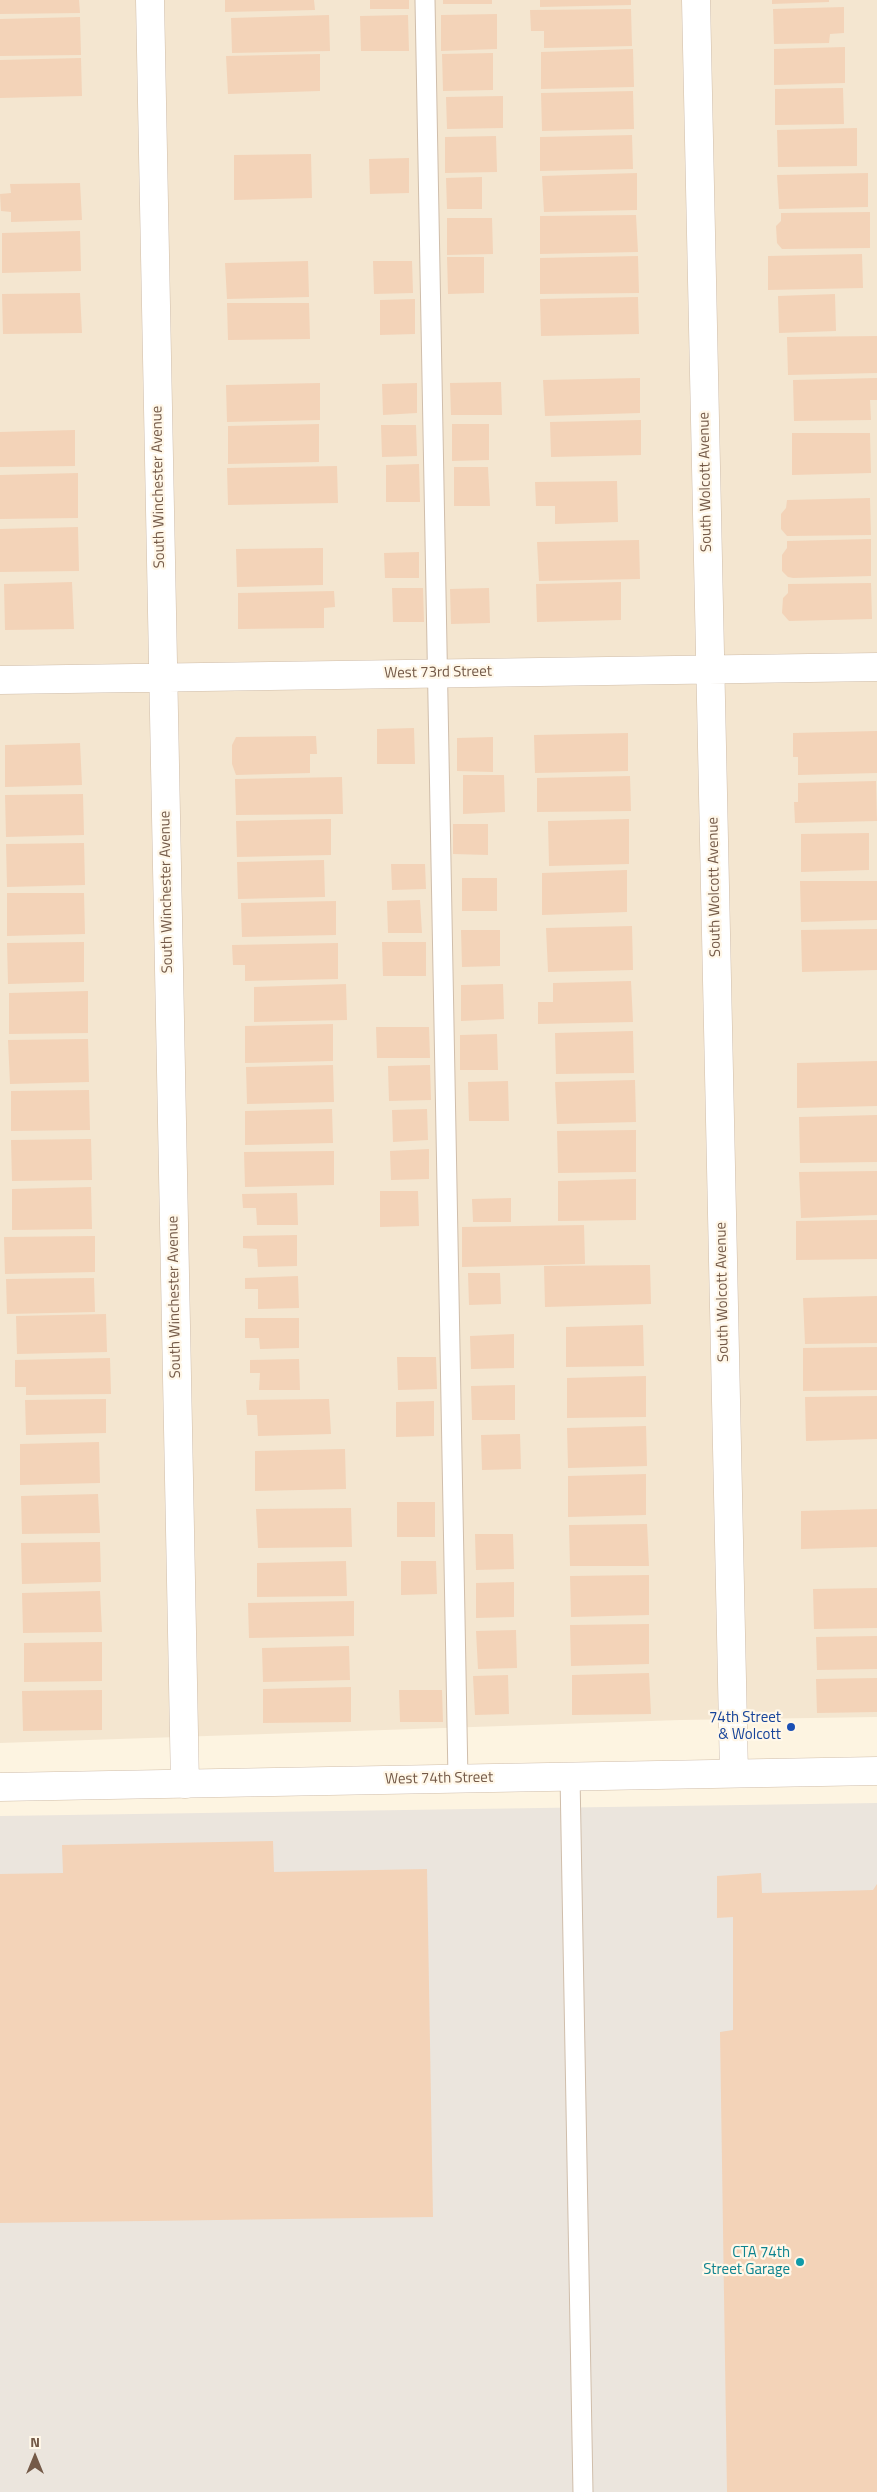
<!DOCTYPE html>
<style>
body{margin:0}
#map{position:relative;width:877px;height:2492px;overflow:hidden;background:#fdf4e1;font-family:"Titillium Web",sans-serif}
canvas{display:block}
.north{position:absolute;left:10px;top:2432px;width:50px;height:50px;-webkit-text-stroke:4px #fff7e8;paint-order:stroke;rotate:0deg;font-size:14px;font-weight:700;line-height:20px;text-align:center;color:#745a48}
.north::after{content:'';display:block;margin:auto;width:18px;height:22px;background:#745a48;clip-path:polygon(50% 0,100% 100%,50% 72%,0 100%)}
</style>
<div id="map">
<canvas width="877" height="2492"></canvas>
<div class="north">N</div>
</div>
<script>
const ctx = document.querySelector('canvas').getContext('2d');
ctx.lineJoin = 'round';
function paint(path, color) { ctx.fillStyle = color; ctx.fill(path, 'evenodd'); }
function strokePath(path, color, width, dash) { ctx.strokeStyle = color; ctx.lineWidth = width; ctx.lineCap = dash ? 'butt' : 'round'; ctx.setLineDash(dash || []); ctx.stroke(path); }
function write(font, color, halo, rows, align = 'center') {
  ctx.font = font + ' "Titillium Web",sans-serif'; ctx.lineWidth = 4.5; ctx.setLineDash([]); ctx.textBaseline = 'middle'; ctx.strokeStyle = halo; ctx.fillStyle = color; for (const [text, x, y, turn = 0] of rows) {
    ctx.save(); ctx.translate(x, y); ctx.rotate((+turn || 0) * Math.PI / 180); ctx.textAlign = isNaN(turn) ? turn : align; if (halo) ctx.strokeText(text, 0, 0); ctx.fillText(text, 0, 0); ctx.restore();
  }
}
const residential = new Path2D(`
 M0,0H877V1717L680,1720L0,1743Z`);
const industrial = new Path2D(`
 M877,1803V2492H0V1816Z`);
const building = new Path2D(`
 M0,0H79L80,13L0,14Z
 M225,0H314L315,10L225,12Z
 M370,0H409V9H370Z
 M443,0H492V4H443Z
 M540,0H631V5L540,7Z
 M772,0H829V2L772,4Z
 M844,7V33L830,34L829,43L774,44L773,9Z
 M631,9L632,46L544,48V31H531L530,10Z
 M497,14V49L441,51V15Z
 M329,15L330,51L232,53L231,18Z
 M408,15L409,51H361L360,16Z
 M80,17L81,55L0,56V19Z
 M845,47V83L774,85V49Z
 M633,49L634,87L541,89V52Z
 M493,53V90L443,91L442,54Z
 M320,54V91L228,94L226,56Z
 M81,58L82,96L0,98V60Z
 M843,88L844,124L775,125V89Z
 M633,91L634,129L542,131L541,93Z
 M503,96V128L447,129L446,97Z
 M857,128V166L778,167L777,130Z
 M632,135L633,169L540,171V137Z
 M496,136L497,172L445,173V137Z
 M311,154L312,198L234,200V155Z
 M409,158V193L370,194L369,159Z
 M637,173V210L544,212L542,176Z
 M868,173V207L779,209L777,175Z
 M482,177V209H447L446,178Z
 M80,183L82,220L11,222V212L1,211L0,194L11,193L10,184Z
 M870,212V248L782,249L777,243L776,226L781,221V213Z
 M636,215L638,252L540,254V216Z
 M447,218H492L493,254L447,255Z
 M80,231L81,271L2,273V233Z
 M862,254L863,288L768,290V256Z
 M638,256L639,293L540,294V258Z
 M447,257H484V293L448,294Z
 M308,261L309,297L227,299L225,263Z
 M373,261H412L413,293L374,294Z
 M80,293L82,333L3,334L2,294Z
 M835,294L836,331L779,333L778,296Z
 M638,297L639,334L541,336L540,299Z
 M415,299V334L380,335V300Z
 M227,303H309L310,339L228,340Z
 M877,336V373L788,375L787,337Z
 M640,378V413L545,416L543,380Z
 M877,378V400H870L871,420L794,421L793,380Z
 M501,382L502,415H451L450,383Z
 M320,383V420L227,422L226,385Z
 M417,383V413L383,415L382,384Z
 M641,420V455L551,457L550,422Z
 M319,424V462L228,464V426Z
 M452,424H489V460L452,461Z
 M381,425H416L417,456L382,457Z
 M75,430V466L0,467V432Z
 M792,433H870L871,473L792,475Z
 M419,464L420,502H386V465Z
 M337,466L338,503L228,505L227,468Z
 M454,467H488L490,506H454Z
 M78,473V518L0,519V475Z
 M617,481L618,522L555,524V506H536L535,482Z
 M870,498L871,535L787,536L781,529V514L786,508L787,500Z
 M78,527L79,571L0,572V529Z
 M871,539V576L793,578L788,577L782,571V555L787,548V541Z
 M639,540L640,579L539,581L537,542Z
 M323,548V585L237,587L236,549Z
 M419,552V578H385L384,553Z
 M72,582L74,629L5,630L4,584Z
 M621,582V620L537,622L536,584Z
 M871,583L872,619L789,621L782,613L783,598L788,593V584Z
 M392,588H423L424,622H393Z
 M489,588L490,623L451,624L450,589Z
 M334,591L335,607L324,608V628L238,629V593Z
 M414,728L415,764H377V729Z
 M877,731V773L798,775V757H793V733Z
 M628,733V771L535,773L534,735Z
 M316,736L317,754H310V773L236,775L232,764V745L236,737Z
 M493,737V772L457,771V738Z
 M80,743L82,785L5,787V745Z
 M463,775H504L505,812L463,814Z
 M630,776L631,811L537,812V778Z
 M342,777L343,814L236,815L235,779Z
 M876,781L877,821L795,823L794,802H798V783Z
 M83,794L84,835L6,837L5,795Z
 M331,819V855L237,857L236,821Z
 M629,819V864L549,866L548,821Z
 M453,824H488V855L453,854Z
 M869,833V870L801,872V834Z
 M84,843L85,885L7,887L6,844Z
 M324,860L325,897L238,899L237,862Z
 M391,864H425L426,889L392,890Z
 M627,870V912L542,915V873Z
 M462,878H497V911H462Z
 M800,881H877V920L801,922Z
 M7,893H84L85,934L7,936Z
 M420,900L422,933H388L387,901Z
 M336,901V935L242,937L241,903Z
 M632,926L633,970L548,972L546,928Z
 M877,929V970L802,972L801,930Z
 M461,930H500V966L462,967Z
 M84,942V982L8,984L7,943Z
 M382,942H426V976H383Z
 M338,943V979L245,981V965H233L232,945Z
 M631,981L633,1022L538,1024V1002H553V983Z
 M346,984L347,1020L254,1022V987Z
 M503,984L504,1019L461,1021V985Z
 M88,991V1033L9,1034V993Z
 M333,1024V1061L245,1063V1026Z
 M376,1027H429L430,1058H377Z
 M633,1031L634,1073L556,1074L555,1033Z
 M497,1034L498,1070H460V1035Z
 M88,1039L89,1082L10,1084L8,1040Z
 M877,1061V1106L797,1108V1063Z
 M333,1065L334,1102L247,1104L246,1067Z
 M430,1065L431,1100L389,1101L388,1066Z
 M635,1080L636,1122L557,1124L555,1082Z
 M508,1081L509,1121H469L468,1082Z
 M89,1090L90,1130L11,1131V1091Z
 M332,1109L333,1143L245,1145V1111Z
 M427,1109L428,1140L393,1142L392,1110Z
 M877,1115V1162L800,1163L799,1117Z
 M636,1130V1172L558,1173L557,1131Z
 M91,1139L92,1180L12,1181L11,1140Z
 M429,1149V1179L391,1180L390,1151Z
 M334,1151V1185L245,1187L244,1152Z
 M877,1171V1215L801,1218L799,1172Z
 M636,1179V1220L558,1221V1181Z
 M91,1187L92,1229L12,1230V1189Z
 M380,1191H418L419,1226L380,1227Z
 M297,1193L298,1225H257L256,1208H243L242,1194Z
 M511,1198V1222H473L472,1199Z
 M877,1220V1259L796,1260V1221Z
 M584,1225L585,1264L462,1267V1227Z
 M297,1235V1266L258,1267L257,1249L243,1248V1236Z
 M95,1236V1272L5,1274L4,1237Z
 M650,1265L651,1304L545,1307L544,1266Z
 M468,1273H500L501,1304L469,1305Z
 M298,1276L299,1308L258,1309V1289H245V1278Z
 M94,1278L95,1312L7,1314L6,1279Z
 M877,1296V1343L805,1344L803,1298Z
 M106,1314L107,1352L17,1354L16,1316Z
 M245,1318H299V1348L260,1349L259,1338H245Z
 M643,1325L644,1366L566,1367V1327Z
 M514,1334V1368L471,1369L470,1336Z
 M877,1347V1390L803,1391V1348Z
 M397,1357H436L437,1389L398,1390Z
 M110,1358L111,1394L26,1395V1387H15V1360Z
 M299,1359L300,1390H259L260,1373H250V1360Z
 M646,1376V1417L567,1418V1378Z
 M515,1385V1420H472L471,1386Z
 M877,1396V1439L806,1441L805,1397Z
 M106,1399V1433L26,1435L25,1400Z
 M329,1399L331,1434L258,1436L257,1415H247L246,1400Z
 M434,1401V1436L396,1437V1402Z
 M646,1426L647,1466L568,1468L567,1428Z
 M520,1434L521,1469L482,1470L481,1435Z
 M99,1442L100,1483L20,1485V1444Z
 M345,1449L346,1489L255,1491V1451Z
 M646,1474V1515L568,1517V1476Z
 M98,1494L100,1533L22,1534L21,1496Z
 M397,1502H435V1537H397Z
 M351,1508L352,1547L258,1548L256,1509Z
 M877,1509V1547L801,1549V1511Z
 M647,1524L649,1566H570L569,1525Z
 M475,1534H513L514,1569L476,1570Z
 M100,1542L101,1582L22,1584L21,1543Z
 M346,1561L347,1596L257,1597V1563Z
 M401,1561H436L437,1594L401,1595Z
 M649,1575V1615L571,1617L570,1576Z
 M514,1582V1617L476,1618V1583Z
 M877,1588V1628L814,1629L813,1589Z
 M100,1591L102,1632L23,1633L22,1593Z
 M354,1601V1636L249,1638L248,1603Z
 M649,1624V1664L571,1666L570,1625Z
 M516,1630L517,1668L478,1669L476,1631Z
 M877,1636V1669L817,1670L816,1637Z
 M102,1642V1681L24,1682V1643Z
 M349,1646L350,1680L263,1682L262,1648Z
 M649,1673L651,1714L572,1715V1675Z
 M508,1675L509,1714L475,1715L473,1676Z
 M877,1678V1712L817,1713L816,1679Z
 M351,1687V1722L263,1723V1689Z
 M102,1690V1730L23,1731L22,1691Z
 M399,1690H442L443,1722H400Z
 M273,1841L274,1872L427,1869L433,2217L0,2223V1874L63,1873L62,1845Z
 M761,1873L762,1893L873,1890L877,1884V2492H727L720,2032L733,2030V1917L717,1918V1876Z`);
const service = new Path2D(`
 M425,0L458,1778
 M570,1776L583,2492`);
const minor = new Path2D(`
 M150,0L185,1784
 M696,0L734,1773
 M0,680L877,667`);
const tertiary = new Path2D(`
 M0,1787L877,1771`);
const markers = [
 [791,1727,5,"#1a4fb4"],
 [800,2262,5,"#0f9aa8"]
];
const streetNames = [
 ["South Wolcott Avenue",706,482,-91],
 ["South Winchester Avenue",159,487,-91],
 ["West 73rd Street",438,673,-1],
 ["South Wolcott Avenue",715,887,-91],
 ["South Winchester Avenue",167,892,-91],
 ["South Wolcott Avenue",723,1292,-91],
 ["South Winchester Avenue",175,1297,-91],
 ["West 74th Street",439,1779,-1]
];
const transitNames = [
 ["74th Street",781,1718],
 ["& Wolcott",781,1735]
];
const cultureNames = [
 ["CTA 74th",790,2253],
 ["Street Garage",790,2270]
];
paint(residential, '#f4e6d0');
paint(industrial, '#ebe5dd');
paint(building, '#f3d3b8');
strokePath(service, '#d0beab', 21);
strokePath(minor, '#d0beab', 29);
strokePath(tertiary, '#d0beab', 29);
strokePath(service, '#fff', 19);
strokePath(minor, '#fff', 28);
strokePath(tertiary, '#fff', 28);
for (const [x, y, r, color] of markers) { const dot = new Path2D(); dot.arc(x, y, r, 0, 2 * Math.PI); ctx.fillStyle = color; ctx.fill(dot); strokePath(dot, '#fff7e8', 2); }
write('15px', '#745a48', '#fff7e8', streetNames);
write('15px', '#164399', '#fff7e8', transitNames, 'right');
write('15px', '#0d838f', '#fff7e8', cultureNames, 'right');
</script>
